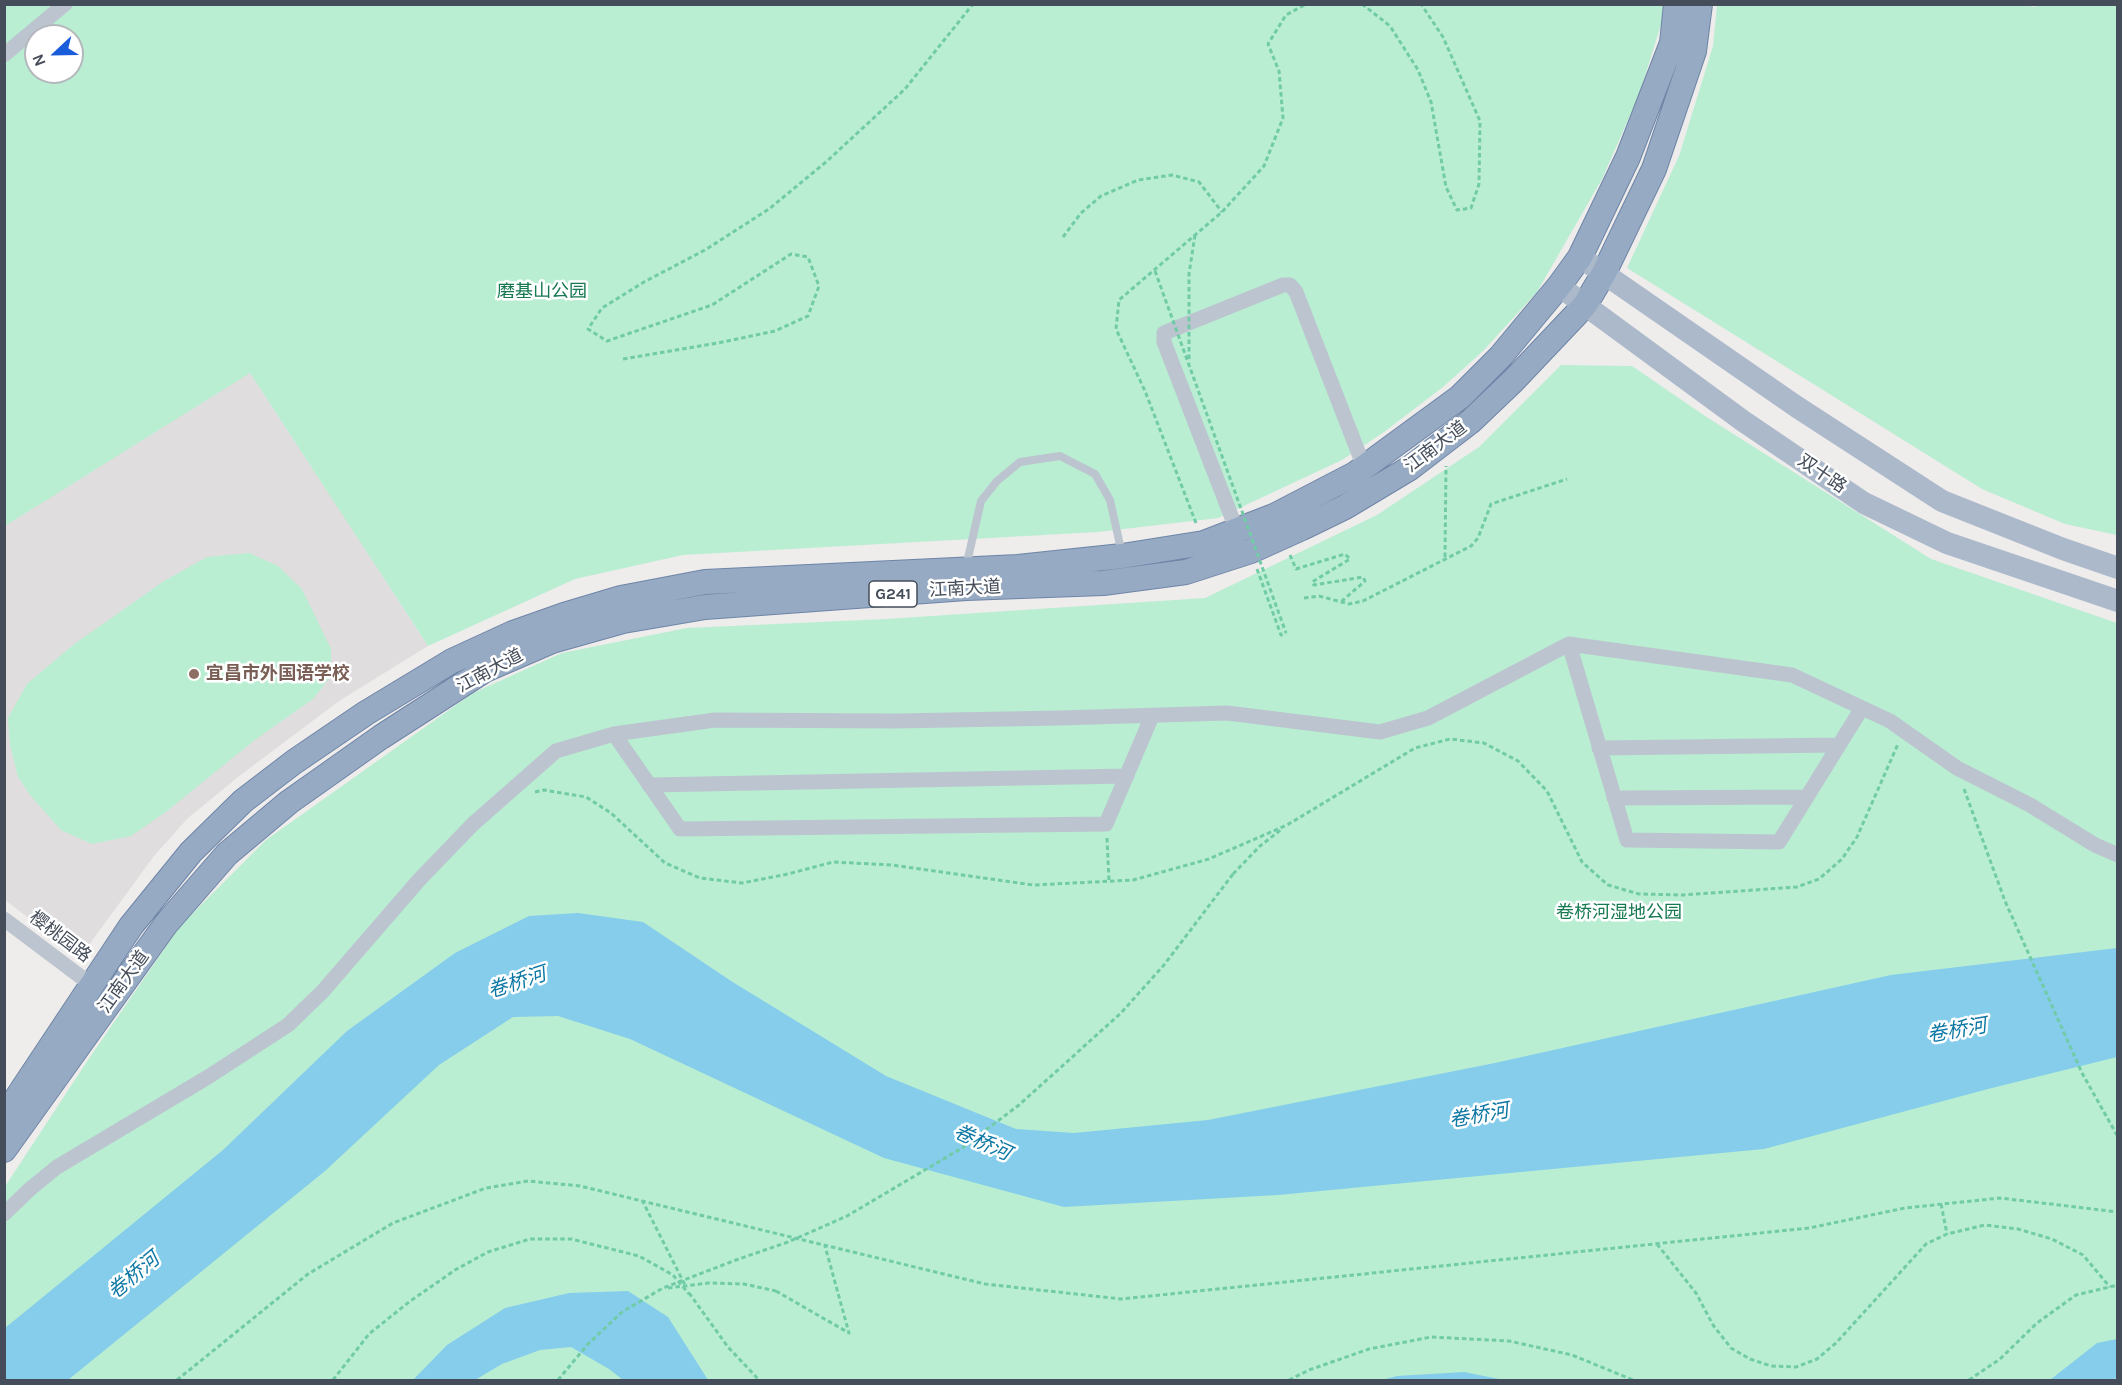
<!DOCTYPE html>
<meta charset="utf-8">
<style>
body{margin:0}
#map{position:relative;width:2122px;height:1385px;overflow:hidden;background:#efecec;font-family:Karla,sans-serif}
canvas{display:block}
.frame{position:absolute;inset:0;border:6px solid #444d59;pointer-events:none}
.north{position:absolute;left:24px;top:24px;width:60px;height:60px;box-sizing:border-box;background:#fff;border:2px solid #b4b8bd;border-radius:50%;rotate:248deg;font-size:16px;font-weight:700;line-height:24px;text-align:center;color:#444d59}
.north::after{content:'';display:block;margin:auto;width:21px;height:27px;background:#195ddb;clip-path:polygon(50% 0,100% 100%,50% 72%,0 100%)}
</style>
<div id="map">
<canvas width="2122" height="1385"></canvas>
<div class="frame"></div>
<div class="north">N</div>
</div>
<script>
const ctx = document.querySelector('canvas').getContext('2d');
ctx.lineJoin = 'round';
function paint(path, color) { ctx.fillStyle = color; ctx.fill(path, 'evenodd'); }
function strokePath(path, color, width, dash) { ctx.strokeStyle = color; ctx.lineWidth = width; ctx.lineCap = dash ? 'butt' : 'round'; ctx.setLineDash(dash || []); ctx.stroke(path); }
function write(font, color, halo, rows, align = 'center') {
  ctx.font = font + ' Karla,"Noto Sans SC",sans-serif'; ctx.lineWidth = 5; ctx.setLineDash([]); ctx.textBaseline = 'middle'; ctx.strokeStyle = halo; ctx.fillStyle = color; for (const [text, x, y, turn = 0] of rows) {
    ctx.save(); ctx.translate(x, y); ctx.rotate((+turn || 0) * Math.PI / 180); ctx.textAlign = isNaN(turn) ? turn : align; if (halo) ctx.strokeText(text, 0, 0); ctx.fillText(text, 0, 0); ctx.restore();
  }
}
const education = new Path2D(`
 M250,372L428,646L339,701L238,777L188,818L154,856L80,957L5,900L4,526Z`);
const green = new Path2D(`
 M2020,4L2034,7L2043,4L2117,5V535L2065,524L1982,489L1627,268L1679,156L1713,46L1717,5Z
 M5,5H1664L1663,18L1639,95L1602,179L1537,292L1483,351L1443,387L1384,432L1342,460L1218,518L1098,532L683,555L575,579L428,646L250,373L5,526ZM36,36H72V72H36Z
 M1561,365L1632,366L1705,416L1931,559L2117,623V1380H5L4,1188L86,1063L180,926L266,840L473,693L562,653L687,628L886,619L1205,598L1377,515L1479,447Z
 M249,553L278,566L302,589L331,649V676L313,699L256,739L167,811L131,836L92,844L61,830L30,795L18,777L10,745L8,718L27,684L73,645L164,581L207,557Z`);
const water = new Path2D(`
 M578,913L643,922L731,981L886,1076L1016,1129L1074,1133L1208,1120L1495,1063L1891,975L2117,948V1057L1988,1089L1764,1149L1278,1195L1064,1207L884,1158L630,1039L558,1016L513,1017L439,1065L325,1171L68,1380H5V1328L223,1150L347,1031L455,953L529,916Z
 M628,1291L668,1317L708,1380H623L609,1369L571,1347L540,1350L502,1364L475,1380H413L447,1345L505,1308L569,1293Z
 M2117,1339V1378L2109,1380H2050L2097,1343Z
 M1464,1372L1504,1380H1382L1397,1376Z`);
const path = new Path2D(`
 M1362,4L1390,26L1418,70L1431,102L1446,187L1457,210L1471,208L1479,184L1480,121L1443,37L1421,4
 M1063,237L1081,213L1101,196L1138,180L1172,175L1199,182L1222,212
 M623,359L718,343L775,331L808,316L819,286L808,257L791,254L712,305L607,341L588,329L602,308L644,282L705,250L769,209L826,162L905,89L973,4
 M1196,523L1145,391L1116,329L1119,300L1222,212L1264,166L1283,118L1279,71L1268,44L1286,15L1306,4
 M1290,555L1296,569L1345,554L1350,559L1312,582L1314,585L1363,577L1365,581L1342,601
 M1445,557L1446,466
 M1257,569L1281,635L1286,633
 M1304,598L1319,596L1349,604L1363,601L1471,546L1478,538L1491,504L1567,479
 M1964,789L2005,901L2082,1073L2118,1137
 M535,792L544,790L586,797L611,813L665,863L700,878L742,883L788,874L833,862L892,865L1033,885L1133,880L1209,859L1287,825L1415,748L1450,739L1484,743L1518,761L1547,791L1582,862L1608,885L1639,894L1683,895L1797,887L1819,879L1842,859L1857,837L1898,744
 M1107,838L1109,881
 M1233,874L1260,846L1282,829
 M642,1200L686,1287
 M1941,1204L1947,1234
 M1657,1244L1696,1293L1713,1325L1731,1348L1750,1359L1771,1366L1796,1367L1817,1359L1836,1343L1926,1244L1947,1234L1985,1225L2018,1229L2052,1239L2083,1255L2110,1287
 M776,1291L849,1333L825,1246
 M689,1293L728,1347L759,1380
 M177,1380L308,1274L393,1223L486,1188L528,1181L580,1186L985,1284L1121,1299L1809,1228L1905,1208L2000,1198L2118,1212
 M333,1380L369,1334L409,1302L455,1270L488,1252L530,1239H571L639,1256L673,1275L689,1294
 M1289,1380L1309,1370L1369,1349L1431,1337L1509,1341L1572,1355L1633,1380
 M1969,1380L2000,1359L2037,1323L2076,1295L2118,1285`);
const service = new Path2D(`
 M966,567L981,501L997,481L1020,462L1060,456L1095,474L1110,500L1122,554`);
const minor = new Path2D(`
 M4,55L65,4
 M1237,531L1164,342V333L1283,285H1290L1296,292L1364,467
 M1569,644L1627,840L1779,842L1862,708
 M614,734L680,829L1106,824L1152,716
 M1599,748L1839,745
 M649,785L1127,776
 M1614,798L1807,797
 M4,919L93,986
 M4,1214L30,1189L57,1167L208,1077L288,1025L323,991L419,880L473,824L556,751L614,734L715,720L896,721L1060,718L1227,713L1380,732L1428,718L1569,644L1792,675L1890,721L1957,768L2030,805L2095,845L2118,855`);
const primary = new Path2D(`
 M1580,257L1797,407L1942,501L2063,549L2118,568
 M1559,286L1743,421L1864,503L1947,543L2118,601`);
const trunk = new Path2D(`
 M4,1117L131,926L191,852L243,801L294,762L366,713L452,661L513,633L564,615L621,598L705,582L1018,567L1122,556L1204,543L1274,516L1355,474L1460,397L1500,357L1559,286L1580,257L1628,157L1672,43L1676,4
 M4,1150L166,924L227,854L289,802L381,737L485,670L552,641L623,621L705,607L966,588L1103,583L1186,572L1251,551L1302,528L1345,507L1410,468L1470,422L1513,381L1585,305L1604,273L1654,169L1694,51L1700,4`);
const pathBridge = new Path2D(`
 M1155,271L1286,633
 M1189,359V274L1195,235
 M668,1288L709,1283L744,1284L776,1291
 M558,1380L588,1344L622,1312L663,1288L736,1260L788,1242L847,1216L962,1148L1019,1105L1121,1013L1164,965L1233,874`);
const markers = [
 [194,674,6,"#8d6e63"]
];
const shields = [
 [893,594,48]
];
const shieldNames = [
 ["G241",893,594]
];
const parkNames = [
 ["磨基山公园",542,292],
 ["卷桥河湿地公园",1619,913]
];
const streetNames = [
 ["江南大道",1436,447,-37],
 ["双十路",1822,474,34],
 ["江南大道",965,589,-3],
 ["江南大道",490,671,-28],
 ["樱桃园路",60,937,37],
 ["江南大道",124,982,-54]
];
const educationNames = [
 ["宜昌市外国语学校",206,674]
];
const waterNames = [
 ["卷桥河",517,983,-18],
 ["卷桥河",1957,1031,-10],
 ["卷桥河",1479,1116,-10],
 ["卷桥河",982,1143,24],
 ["卷桥河",134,1276,-40]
];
paint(education, '#e0ddde');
paint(green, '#b9eed2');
paint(water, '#85cdeb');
strokePath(trunk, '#6e85a7', 26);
strokePath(path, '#71cba6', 3, [4.5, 3]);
strokePath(service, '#bcc5cf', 8);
strokePath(minor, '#bcc5cf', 15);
strokePath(primary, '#abb9cb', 22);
strokePath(trunk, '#97aac3', 24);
strokePath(pathBridge, '#71cba6', 3, [4.5, 3]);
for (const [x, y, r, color] of markers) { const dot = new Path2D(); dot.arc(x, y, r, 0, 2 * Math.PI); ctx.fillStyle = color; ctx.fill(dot); strokePath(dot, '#fff', 2); }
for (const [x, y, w] of shields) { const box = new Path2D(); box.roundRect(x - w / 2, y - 13, w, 26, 4.5); ctx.fillStyle = '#fff'; ctx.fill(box); strokePath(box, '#444d59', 1.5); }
write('bold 16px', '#444d59', null, shieldNames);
write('18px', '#167950', '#fff', parkNames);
write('18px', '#444d59', '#fff', streetNames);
write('bold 18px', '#785e54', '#fff', educationNames, 'left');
write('italic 20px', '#0c77a4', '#fff', waterNames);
</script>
